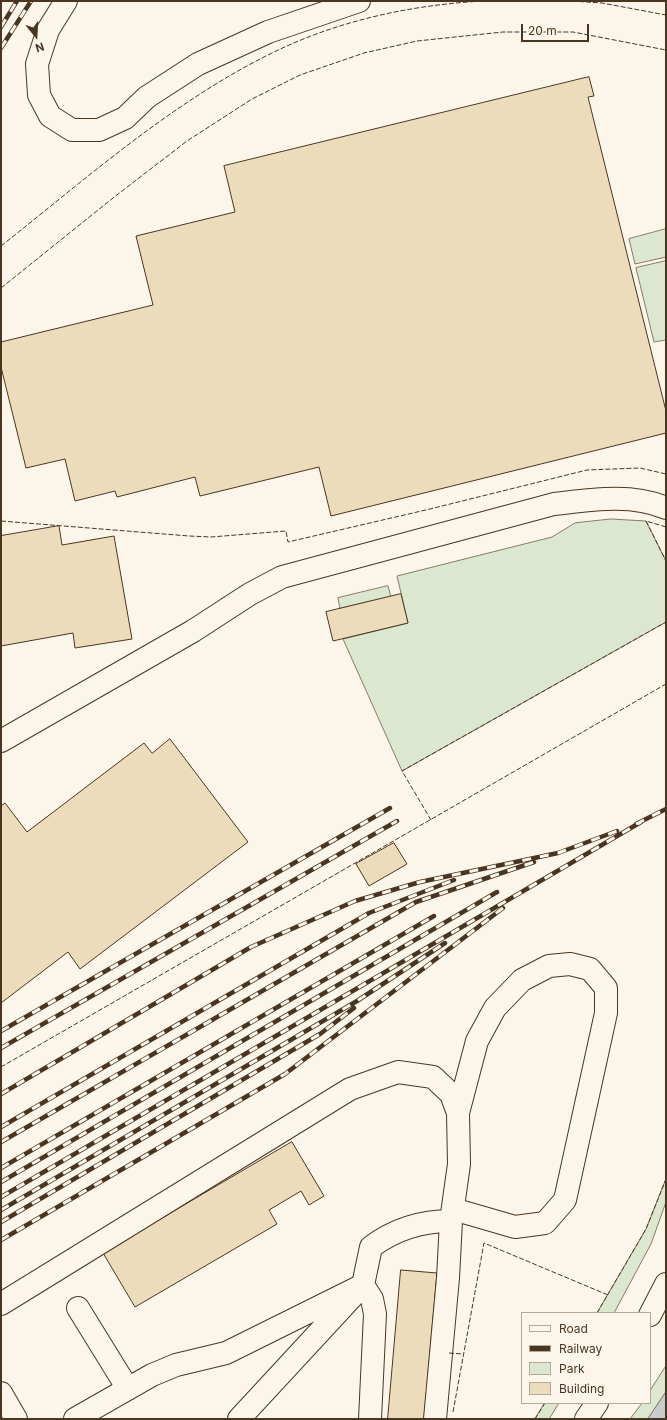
<!DOCTYPE html>
<style>
body{margin:0}
#map{position:relative;width:667px;height:1420px;overflow:hidden;background:#fbf6e9;font-family:Inter,sans-serif}
canvas{display:block}
.frame{position:absolute;inset:0;border:2px solid #4a3520;pointer-events:none}
.legend{position:absolute;left:521px;top:1312px;width:130px;height:92px;box-sizing:border-box;background:#fbf6e9;border:1px solid #b4a999;margin:0;padding:5px 7px;list-style:none;font-size:12px;color:#4a3520}
.legend li{display:flex;align-items:center;gap:8px;height:20px}
.legend b{width:20px;border:1px solid #b4a999}
.north{position:absolute;left:16px;top:16px;width:40px;height:40px;-webkit-text-stroke:3px #fbf6e9;paint-order:stroke;rotate:162deg;font-size:11px;font-weight:700;line-height:16px;text-align:center;color:#4a3520}
.north::after{content:'';display:block;margin:auto;width:14px;height:18px;background:#4a3520;clip-path:polygon(50% 0,100% 100%,50% 72%,0 100%)}
.scale{position:absolute;left:521px;top:24px;width:68px;height:18px;box-sizing:border-box;border:2px solid #4a3520;border-top:0;padding-left:5px;font-size:12px;line-height:14px;white-space:nowrap;color:#4a3520;-webkit-text-stroke:3px #fbf6e9;paint-order:stroke}
</style>
<div id="map">
<canvas width="667" height="1420"></canvas>
<div class="frame"></div>
<ul class="legend">
<li><b style="height:5px;background:#fbf6e9"></b>Road</li>
<li><b style="height:5px;background:#4a3520"></b>Railway</li>
<li><b style="height:11px;background:#dce7d0"></b>Park</li>
<li><b style="height:11px;background:#ecdcbc"></b>Building</li>
</ul>
<div class="north">N</div>
<div class="scale">20 m</div>
</div>
<script>
const ctx = document.querySelector('canvas').getContext('2d');
ctx.lineJoin = 'round';
function paint(path, color) { ctx.fillStyle = color; ctx.fill(path, 'evenodd'); }
function strokePath(path, color, width, dash) { ctx.strokeStyle = color; ctx.lineWidth = width; ctx.lineCap = dash ? 'butt' : 'round'; ctx.setLineDash(dash || []); ctx.stroke(path); }
const green = new Path2D(`
 M666,229V257L635,264L629,239Z
 M666,261V340L654,342L636,268Z
 M611,519L646,521L666,561V622L402,771L343,639L408,623L397,576L552,537L575,523Z
 M388,586L391,597L340,609L338,598Z
 M666,1179V1202L651,1244L614,1313H597L646,1229Z
 M666,1366V1392L648,1419H630L642,1403H650V1391Z
 M545,1403H559L549,1419H535Z`);
const water = new Path2D(`
 M666,1392V1419H648Z`);
const building = new Path2D(`
 M589,77L594,96L588,97L666,411V433L331,516L319,467L200,496L195,477L117,497L115,491L75,501L65,459L26,468L1,367V342L153,305L136,236L235,212L224,166Z
 M59,526L62,545L114,536L132,639L75,648L73,633L1,646V536Z
 M401,594L408,623L333,641L326,612Z
 M170,739L248,842L80,969L68,952L1,1003V806L5,803L27,832L144,743L152,753Z
 M394,843L407,864L369,886L356,864Z
 M292,1142L324,1196L309,1205L301,1191L269,1210L277,1224L135,1307L103,1253Z
 M401,1270L437,1273L424,1419H388Z`);
const minor = new Path2D(`
 M66,1L48,30L37,64L39,95L50,116L72,130H99L125,118L147,97L198,64L268,32L359,1
 M1,741L193,631L250,594L282,577L554,504C590,500 631,493 666,508
 M453,1209L515,1227L545,1223L565,1200L606,1013V988L590,969L570,964L549,966L522,980L495,1008L477,1041L458,1113
 M363,1285L372,1299L375,1314L370,1419
 M1,1304L350,1089L398,1072L433,1077L451,1094L458,1113L459,1164L451,1221L448,1278L435,1419
 M78,1308L128,1389
 M650,1315L666,1284
 M1,1393L16,1419
 M75,1419L152,1375L176,1365L226,1353L363,1285
 M239,1419L363,1285L371,1247C395,1229 421,1221 451,1221
 M586,1419L597,1403`);
const rail = new Path2D(`
 M1,27L17,1
 M1,48L31,1
 M636,824L666,809
 M1,1031L390,808
 M1,1048L397,821
 M1,1094L251,947L355,901L420,882L558,853L617,831
 M1,1127L369,913L454,880
 M1,1142L416,902L534,862
 M1,1168L434,916
 M1,1182L497,892
 M1,1197L641,822
 M1,1210L357,1001L445,943
 M1,1222L320,1034L354,1008
 M1,1240L285,1074L503,908`);
const fence = new Path2D(`
 M572,1L602,3L666,15
 M1,246C87,178 171,103 270,54C336,21 410,5 483,1
 M1,288L113,198L187,141L252,99L300,75L364,53L417,41L503,32H573L666,50
 M1,521L189,536L211,537L286,531L288,542L430,509L587,470L640,468L666,474
 M666,527L646,521L666,561
 M431,820L402,771L666,622
 M1,1067L666,684
 M597,1313L646,1229L666,1179
 M449,1353L463,1354
 M453,1412L484,1243L608,1295
 M535,1419L545,1403`);
paint(green, '#dce7d0');
strokePath(green, '#887966', 1);
paint(water, '#c9cecd');
strokePath(water, '#887966', 1);
paint(building, '#ecdcbc');
strokePath(building, '#4a3520', 1);
strokePath(minor, '#4a3520', 24);
strokePath(minor, '#fbf6e9', 22);
strokePath(rail, '#4a3520', 4.5);
strokePath(rail, '#fbf6e9', 3, [9]);
strokePath(fence, '#4a3520', 1, [5, 2]);
</script>
